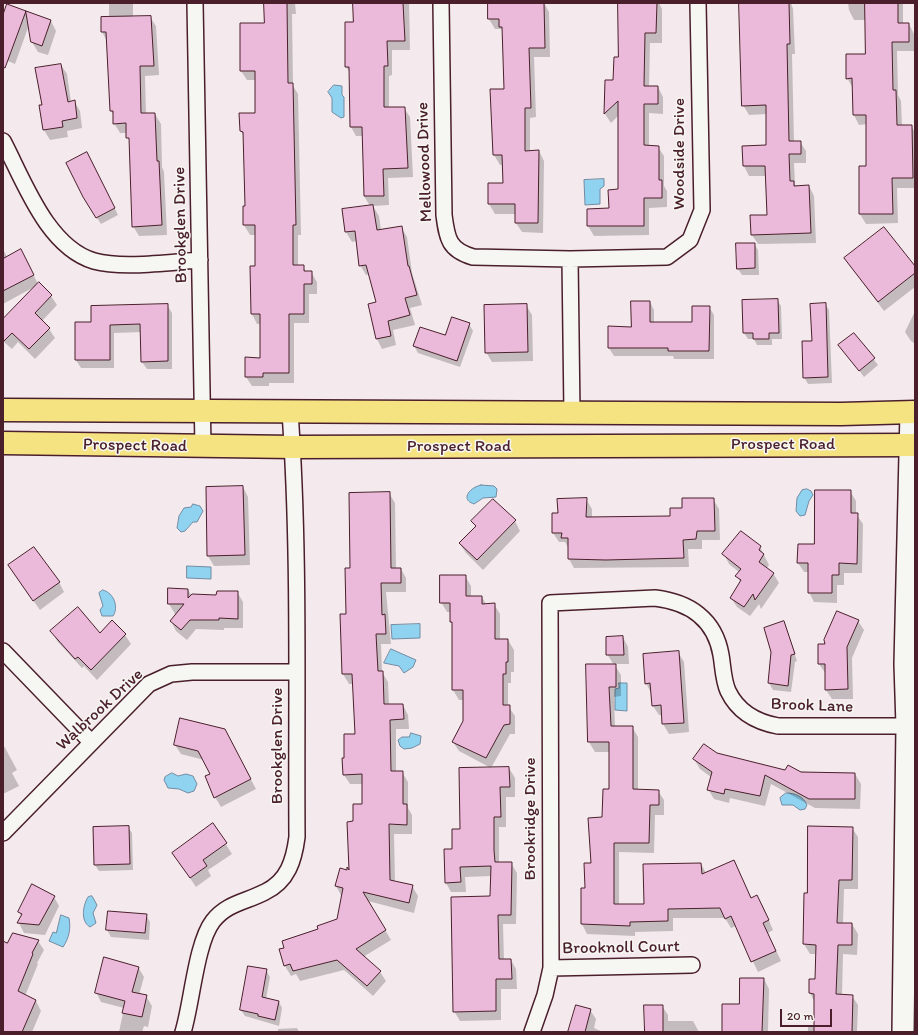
<!DOCTYPE html>
<style>
body{margin:0}
#map{position:relative;width:918px;height:1035px;overflow:hidden;background:#f4eaed;font-family:Itim,sans-serif}
canvas{display:block}
.frame{position:absolute;inset:0;border:4px solid #4a1f2b;pointer-events:none}
.scale{position:absolute;left:780px;top:1009px;width:52px;height:18px;box-sizing:border-box;border:2px solid #4a1f2b;border-top:0;padding-left:5px;font-size:12px;line-height:14px;white-space:nowrap;color:#4a1f2b;-webkit-text-stroke:3px #f6f6f2;paint-order:stroke}
</style>
<div id="map">
<canvas width="918" height="1035"></canvas>
<div class="frame"></div>
<div class="scale">20 m</div>
</div>
<script>
const ctx = document.querySelector('canvas').getContext('2d');
ctx.lineJoin = 'round';
function paint(path, color) { ctx.fillStyle = color; ctx.fill(path, 'evenodd'); }
function strokePath(path, color, width, dash) { ctx.strokeStyle = color; ctx.lineWidth = width; ctx.lineCap = dash ? 'butt' : 'round'; ctx.setLineDash(dash || []); ctx.stroke(path); }
function write(font, color, halo, rows, align = 'center') {
  ctx.font = font + ' Itim,sans-serif'; ctx.lineWidth = 3; ctx.setLineDash([]); ctx.textBaseline = 'middle'; ctx.strokeStyle = halo; ctx.fillStyle = color; for (const [text, x, y, turn = 0] of rows) {
    ctx.save(); ctx.translate(x, y); ctx.rotate((+turn || 0) * Math.PI / 180); ctx.textAlign = isNaN(turn) ? turn : align; if (halo) ctx.strokeText(text, 0, 0); ctx.fillText(text, 0, 0); ctx.restore();
  }
}
const water = new Path2D(`
 M334,85L342,86V95L344,97V117L341,118L332,112V98L328,92Z
 M604,179V186L600,189V204L585,205L584,180Z
 M481,485L494,486L497,489L496,497L483,498L474,504C459,499 471,487 481,485Z
 M807,489L811,491L813,495L809,501L805,515L800,516L796,511L797,498L802,490Z
 M193,504L200,506L203,511L197,522H193L185,531L181,532L177,528L179,516L184,508L191,507Z
 M187,566L211,567V579L187,578Z
 M103,590C114,593 119,607 113,616H102L100,610L103,606L99,593Z
 M420,624V638L392,639L391,625Z
 M391,649L416,660L413,667L404,673L399,666L384,663Z
 M619,683H627V711L615,710V689L619,688Z
 M411,733L421,736L420,744L412,748L404,749L400,746L398,740L402,737H409Z
 M172,773L178,776L186,774L193,776L197,784L194,791L188,793L179,789L168,788L164,780L165,777Z
 M786,793C795,793 803,796 807,805L805,809L800,810L793,805H782L780,798Z
 M92,896L97,905L93,913L96,923L90,927C80,921 83,905 88,897Z
 M61,915L69,918C71,929 69,938 63,947L49,941L53,932L56,933Z`);
const shadow = new Path2D(`
 M109,3H133V17H150L156,26L159,75L145,76L146,114H155L161,124L162,167L164,172L167,235L139,236L133,226L130,143L127,133H120L114,123V116L111,111L107,41L102,32L109,18Z
 M265,3H295L296,14H292L293,86L298,94L301,235H298V266H303L306,272H311L317,282V294H309V323H294V383H269V386H252L246,377L261,359V324H257L252,314L256,267V235H250L244,225V207H246L244,137L241,131L240,114H256V80H247L241,71L265,24Z
 M354,3H409L410,50H392V75L389,76V108H404L410,117L413,177L388,178L389,205L373,206L379,216L381,230L401,227L407,237L412,273L422,305L410,308L415,325L393,330L396,345L382,349L377,339V303L370,274L366,275L360,265L357,241L352,242L346,232L370,206L364,196L363,136H356L351,127V74L346,67L354,23Z
 M489,3H544L549,12L550,57H534L536,117L530,118V152L539,151L544,161L543,233L522,232L516,223V214H495L489,204L504,184L503,165H500L494,155L492,90H505L504,32L502,29H495L489,19Z
 M619,3H659L662,9V43H650L649,87H658L663,97V114L649,113V146L658,147L664,156V186L667,191V207L649,208V235L594,236L588,226V210L610,209L619,190V115L611,123L605,114L606,81H614L619,58Z
 M740,3H791L793,9L795,54H792L794,142H800L806,151V163H794L795,184L796,187L809,186L814,196L816,243L758,244L752,235L768,216L766,176H749L744,166L743,147L767,146V114L749,115L743,105Z
 M848,3H903V24H909L914,34L915,51H897L898,95L901,101L902,126H911L915,132V188H897L898,223L866,224L860,214V167H867V124L859,125L854,115L853,88L847,78L866,55V20H854L849,10Z
 M25,12L28,17L27,12L51,21L56,31L48,55L38,52L32,42L29,25L15,64L3,59V17Z
 M61,65L67,74L71,102L74,101L80,111L82,128L67,131L68,137L50,140L44,130L40,106L43,105Z
 M91,160L118,215L101,224L88,204Z
 M754,244L758,250L759,275H742L738,269Z
 M3,249L7,257L26,260L38,284L51,296L57,305L42,321L49,329L55,338L35,359L18,342L12,349L3,341V320L34,287L3,304Z
 M845,259L915,268V287L884,311Z
 M777,300L781,306L782,339H772V345H757L754,339H748L744,333L743,301Z
 M650,302L654,310V323H693L709,307L714,315V359H674L673,356H614L609,348V327L632,328Z
 M825,304L829,310L832,383L808,384L804,377Z
 M167,305L172,313V369H147L142,362V332L114,333V368H81L76,360L92,323Z
 M526,305L532,315L533,361L492,362L486,352Z
 M915,311V344L911,341L905,332Z
 M469,324L473,331L460,367L418,353L414,346L446,336Z
 M854,334L878,365L864,377L840,345Z
 M243,487L248,497L250,565L214,566L208,556L207,488Z
 M850,491L856,501V514L863,524L862,573H844V585H837V603L814,602L809,592V572H804L798,563L815,545Z
 M389,493L395,503L396,569H401L406,578V592H386L391,644H381L382,672L388,682L389,705H403L408,715L409,729H396V772H402L408,782V808L412,815V834H394L395,882L412,886L418,896L414,913L368,901L391,940L363,957L380,972L386,981L373,996L344,970L300,981L296,974L291,976L285,966L281,950L337,919L342,897L336,886L348,871L350,874L354,822L363,805V784H350L344,775L345,759L356,735L353,684H349L343,674L341,615H347L351,569Z
 M586,499L592,509V518L671,517L682,509L713,499L719,509L720,540H702V549H688L689,567L574,568L569,559V549L565,542H559L553,533L559,514Z
 M473,521H515L520,531L483,570L466,553L460,544L476,527Z
 M760,547L769,565L766,569L773,573L779,583L761,609L759,604L750,616L737,607L731,598L741,583L737,576L739,572L729,564L724,554Z
 M9,566L59,582L64,592L40,610Z
 M465,576L471,586V597H482L486,604H494L500,614V640H508L514,650V672H511V683H508V706L515,716V734H510L491,768L459,751L453,742L464,721V700H459L453,690V626L451,621V612H447L441,602Z
 M188,590L192,596H217L237,592L243,602V628H224V630L196,629L187,640L176,631L171,621L177,614H175L169,604Z
 M858,621L864,630L852,658L853,699H832L826,690V674L819,664L826,645Z
 M112,622L125,635L131,644L97,680L84,666L82,668L57,641L52,631L100,634Z
 M784,623L797,661L795,662L791,692L773,690L769,683L772,651Z
 M623,637L628,647L629,664H614L621,675V696L614,697L615,727H632L638,737V790L658,791L664,800V815H655L654,853L619,852V905H645L701,864L706,873L734,861L752,899L757,897L763,906L773,930L768,933L781,961L758,972L736,926L731,928L725,918H673V931L635,932V936L587,934L582,924L586,889L610,790V752H595L589,742L587,665H614L607,654Z
 M678,652L684,662L689,732L669,734L663,724V715H659L653,706L651,693L646,683Z
 M230,740L256,789L221,807L215,797L211,775L204,760L181,754L175,745Z
 M3,744L17,770L12,773L19,786L3,794Z
 M717,753L786,771L855,774L861,784L860,809L815,808L771,784L765,806L730,798L729,803L714,799L708,789L711,777L700,769L694,759Z
 M509,768L515,778V797H506V827H499V863H511L517,873L516,924H503L504,960H511L516,969L517,989H501V1020L460,1021L454,1011L491,897L492,876L465,877L466,892H451L446,883L453,850L461,830Z
 M213,824L232,854L208,870L211,876L196,887L173,853Z
 M128,827L132,833L133,870L99,871L95,865Z
 M852,828L858,837V889H844L843,924H852L858,934L857,955L843,954L842,995L852,996L858,1005L857,1032H808V1026H815V1003L810,993V980H816V954H810L804,944L808,894Z
 M54,897L59,906L45,935L24,933L19,923L22,917L19,912Z
 M109,912L146,915L150,922L149,940L111,937L107,930Z
 M38,941L44,950L37,963L38,964L25,996L36,1001L41,1011L32,1032H3V942L8,944Z
 M138,967L144,977L139,995L146,996L152,1006L148,1027L144,1026L142,1032H119L124,1008L101,1002L96,992Z
 M266,970L270,977L266,999L279,1002L282,1008L279,1026L245,1016L241,1010Z
 M764,979L769,989L768,1032H723L740,1005Z
 M662,1006L668,1015V1021H693L699,1032H646Z
 M590,1010L596,1019L594,1028L603,1032H569Z
 M297,1028L299,1032H278V1029Z`);
const building = new Path2D(`
 M264,3H287L288,83H293L296,225H293V265H304V271H312V284H304V314H289V373H263V377H245V357L260,358V314H251L250,266H255V225H243V206H245L243,132L240,131L239,113H255V71H240V23H264Z
 M353,3H403L405,41H387L388,66H384V107H405L408,168L383,169L384,196H364L362,127H350L349,67H345V22H353Z
 M488,3H544L545,48H529L531,108H525V151L539,150L538,223H515V204H488V183H503L502,155H493L490,89H504L502,27H499V19H488Z
 M618,3H657L656,33H645L644,86H658V104H644V145L659,146V180H662V198H644V226H587V209L609,208L608,190L618,189V101L604,114L605,80H613L614,57H618Z
 M739,3H789L790,44H787L789,141H801V154H789L790,181H794V186L809,185L811,233L751,235L750,215H767L765,166H743L742,146L766,145V105L742,106Z
 M865,3H898V23H909V42H892L893,90H896L897,125H912L913,178H892L893,214H859V166H866V115H853L852,78L846,79V54H865Z
 M7,4L26,11L5,68L3,67V15Z
 M26,11L51,20L42,46L31,42Z
 M151,16L154,66H140L141,113H155L157,161H159L162,225L132,227L129,138H126V123L113,124V111H110L106,32H101V17Z
 M61,64L68,102L75,100L77,118L62,121L63,127L43,130L39,105H42L35,68Z
 M87,152L115,208L96,218L83,197L66,163Z
 M373,205L377,230L402,226L408,266H409L417,295L405,298L410,315L388,321L391,336L376,339L368,304L376,302L366,265L359,266L355,231L345,232L342,209Z
 M884,227L915,266V273L878,302L844,258Z
 M736,243H755V268L737,269Z
 M21,249L34,275L3,291V259Z
 M39,282L52,295L35,313L50,328L29,349L12,333L3,342V319Z
 M778,299L779,333H769V339H753V333H743L742,300Z
 M631,301H650V322H692V306H710L709,351H668V348H608V326L631,327Z
 M826,303L828,377L803,378L802,341H812L810,304Z
 M168,304V361L141,362L140,324L110,325V360H75V322H91V306Z
 M527,304L528,352L485,353L484,305Z
 M452,317L470,323L457,361L413,346L420,327L445,335Z
 M854,333L875,358L859,371L838,345Z
 M243,486L245,555L207,556L206,487Z
 M815,490H851V513H858L857,564L839,563V575H832V593H808V563H797L798,544H814Z
 M390,492L391,568H401V583H381L382,615L385,614L386,634H376L378,671H383L384,704H403L404,719L390,720L391,771H403V804H407V825L389,824L390,880L413,885L409,903L363,892L386,930L356,949L381,971L367,986L337,960L293,971L290,964L284,966L279,949L284,948L282,941L318,929L317,926L337,919L343,888L335,886L340,868L347,870V867L349,870L347,822L353,821V804H362V774L343,775L342,758H344V734H355L352,674H342L340,614H346L345,568H350L349,493Z
 M587,498L586,517L670,516V508H682V498H714L715,531H697L696,539L683,540L684,558L606,560L568,559V538H561L562,533H552V513H558L557,499Z
 M493,499L516,520L477,560L459,543L476,526L471,521Z
 M741,531L761,546L759,550L764,554L759,562L774,573L755,600L753,594L744,607L730,598L741,580L735,576L741,569L722,554Z
 M34,547L60,582L33,601L8,565Z
 M440,575H466V596H482V604L495,603V639H508V662H506V674H503V705H510V724L504,725L486,758L452,742L463,721V690H452V622H450V603H440Z
 M168,588L188,589V598L192,594L216,595L217,591H238V619L219,618V620H190L181,630L170,621L184,604H168Z
 M78,607L100,633L112,620L126,634L91,670L78,657L75,659L50,631Z
 M837,611L859,620L847,647L848,689L825,690V664H818V644H825L824,640Z
 M784,621L795,654L791,655L788,686L768,683L771,652L764,628Z
 M623,636L624,655H606V637Z
 M679,651L684,723L662,724L661,705L652,706L650,683L645,684L643,654Z
 M586,664H616V687H609L611,726H633V789L659,790V805H650L649,843H614V904H644L643,864L701,863L702,874L734,860L751,898L757,895L769,920L763,923L776,951L751,962L731,916L725,919L720,908L668,909V921L630,922V926L581,924V888H585L584,863H591L588,818L602,817L603,789H609V742H588Z
 M180,718L225,729L251,779L214,798L205,776L210,774L198,751L174,745Z
 M704,744L717,753L785,770L788,765L801,772L855,773V799H809L765,775L760,796L725,789L724,794L707,790L712,772L693,759Z
 M509,767L510,787H500L501,817H494V850L495,862H512L511,915H498L499,959H511L512,979H496V1011L453,1012L451,897L490,896L491,866L460,867L461,882L445,883L444,849H452V829H460L459,768Z
 M213,823L227,843L203,860L207,866L190,878L172,853Z
 M129,826L130,864L94,865L93,827Z
 M808,826L853,827L852,880H839L837,923H852V945H838L836,994L853,995L852,1032H814V994L809,993V979H815L816,945L803,944L804,893H807Z
 M32,884L55,896L39,925L17,923L22,914L18,912Z
 M108,911L147,914L145,933L106,930Z
 M13,933L39,940L32,953L33,954L18,991L36,1000L22,1032H3V941L7,943Z
 M104,957L139,967L132,992L147,995L142,1017L122,1013L125,1001L95,993Z
 M248,966L267,969L262,997L279,1001L275,1020L258,1016V1014L240,1010Z
 M740,978H764L762,1032H722V1004H739Z
 M576,1005L591,1009L585,1032H568Z
 M644,1005H663V1032H645Z`);
const street = new Path2D(`
 M195,3L203,447
 M441,3L444,215C447,239 449,250 473,257L570,259L667,257L690,240L702,210L698,3
 M3,141C24,181 47,247 94,261C123,269 170,262 200,260
 M570,259L572,413
 M3,651L91,742
 M3,833L149,684L171,674L192,672H297
 M551,968L692,965
 M183,1032C192,1003 196,943 213,921C227,903 246,902 265,892C288,881 294,860 297,837C296,696 300,553 290,412
 M532,1032L545,995L551,968L550,603L655,598C689,602 715,619 721,655C723,666 723,680 728,691C738,712 756,722 778,726H907`);
const secondary = new Path2D(`
 M903,1032L907,726L905,664L911,412`);
const primary = new Path2D(`
 M3,410L841,414L915,412
 M3,443L293,447L915,445`);
const streetNames = [
 ["Woodside Drive",680,154,-90],
 ["Mellowood Drive",425,162,-92],
 ["Brookglen Drive",181,225,-91],
 ["Prospect Road",783,445],
 ["Prospect Road",135,446,1],
 ["Prospect Road",459,447],
 ["Brook Lane",812,706,2],
 ["Walbrook Drive",100,710,-43],
 ["Brookglen Drive",278,746,-90],
 ["Brookridge Drive",531,819,-90],
 ["Brooknoll Court",621,948,-1]
];
paint(water, '#8fd3f1');
strokePath(water, '#738ba2', 1);
paint(shadow, '#0003');
paint(building, '#ebbada');
strokePath(building, '#4a1f2b', 1);
strokePath(street, '#4a1f2b', 18);
strokePath(secondary, '#4a1f2b', 24);
strokePath(primary, '#4a1f2b', 25);
strokePath(street, '#f6f6f2', 15);
strokePath(secondary, '#f6f6f2', 21);
strokePath(primary, '#f5e382', 22);
write('17px', '#4a1f2b', '#f6f6f2', streetNames);
</script>
